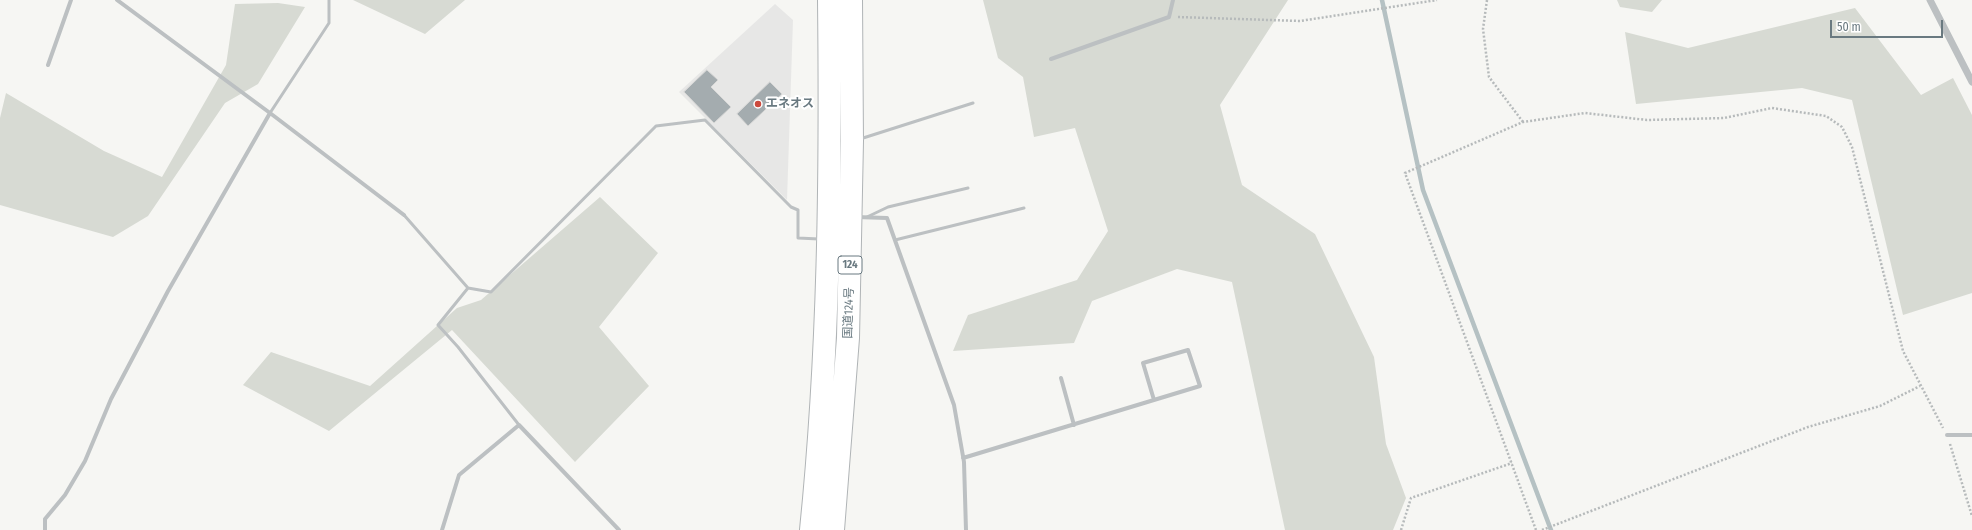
<!DOCTYPE html>
<meta charset="utf-8">
<style>
body{margin:0}
#map{position:relative;width:1972px;height:530px;overflow:hidden;background:#f6f6f3;font-family:"Fira Sans Condensed",sans-serif}
canvas{display:block}
.scale{position:absolute;left:1830px;top:20px;width:113px;height:18px;box-sizing:border-box;border:2px solid #697980;border-top:0;padding-left:5px;font-size:12px;line-height:14px;white-space:nowrap;color:#697980;-webkit-text-stroke:3px #fff;paint-order:stroke}
</style>
<div id="map">
<canvas width="1972" height="530"></canvas>
<div class="scale">50 m</div>
</div>
<script>
const ctx = document.querySelector('canvas').getContext('2d');
ctx.lineJoin = 'round';
function paint(path, color) { ctx.fillStyle = color; ctx.fill(path, 'evenodd'); }
function strokePath(path, color, width, dash) { ctx.strokeStyle = color; ctx.lineWidth = width; ctx.lineCap = dash ? 'butt' : 'round'; ctx.setLineDash(dash || []); ctx.stroke(path); }
function write(font, color, halo, rows, align = 'center') {
  ctx.font = font + ' "Fira Sans Condensed","Noto Sans JP",sans-serif'; ctx.lineWidth = 4; ctx.setLineDash([]); ctx.textBaseline = 'middle'; ctx.strokeStyle = halo; ctx.fillStyle = color; for (const [text, x, y, turn = 0] of rows) {
    ctx.save(); ctx.translate(x, y); ctx.rotate((+turn || 0) * Math.PI / 180); ctx.textAlign = isNaN(turn) ? turn : align; if (halo) ctx.strokeText(text, 0, 0); ctx.fillText(text, 0, 0); ctx.restore();
  }
}
const built = new Path2D(`
 M775,4L793,20L787,200L679,92Z`);
const green = new Path2D(`
 M353,0H465L425,34Z
 M983,0H1288L1220,105L1242,185L1315,234L1374,357L1386,444L1406,498L1393,530H1285L1232,282L1177,269L1092,301L1074,343L953,351L968,315L1077,280L1108,231L1075,128L1034,137L1023,77L998,58Z
 M1617,0H1662L1652,12L1620,7Z
 M278,3L305,7L258,84L225,103L148,216L113,237L0,205V118L6,93L104,151L162,177L226,65L235,4Z
 M1855,8L1921,95L1953,78L1972,115V293L1903,315L1852,100L1802,88L1636,104L1625,32L1688,48Z
 M600,197L658,253L599,327L649,386L575,462L452,330L329,431L243,385L271,352L370,386L457,308L481,300Z`);
const stream = new Path2D(`
 M1382,0L1423,190L1551,530`);
const building = new Path2D(`
 M707,70L718,80L711,87L731,107L714,123L684,92Z
 M770,82L782,94L748,126L737,114Z`);
const path = new Path2D(`
 M1487,0L1483,29L1489,77L1523,122
 M1178,17L1300,21L1437,0
 M1950,444L1972,516
 M1401,530L1411,498L1512,463
 M1536,530L1405,173L1523,122L1585,113L1647,120L1724,118L1772,108L1826,116L1842,127L1852,147L1903,351L1943,428
 M1542,530L1808,427L1880,406L1920,386`);
const service = new Path2D(`
 M270,113L329,23V0
 M860,139L973,103
 M404,215L468,288L438,325L458,347L519,425
 M867,217L888,207L968,188
 M895,240L1024,208
 M468,288L491,292L656,126L705,120L791,207L798,210V238L819,239`);
const minor = new Path2D(`
 M117,0L270,113L404,215
 M1051,59L1169,17L1173,0
 M48,65L71,0
 M856,217L887,218L954,405L964,462L966,530
 M1061,378L1074,425
 M1947,435H1972
 M963,458L1200,386L1188,350L1143,363L1154,400
 M45,530V519L65,495L85,461L111,399L168,291L270,113
 M442,530L459,475L519,425L619,530`);
const tertiary = new Path2D(`
 M1930,0L1972,82`);
const trunk = new Path2D(`
 M811,530C829,353 831,177 829,0
 M833,530L848,338L852,141L851,0`);
const markers = [
 [758,104,4,"#cc4a3d"]
];
const shields = [
 [850,265,24]
];
const shieldNames = [
 ["124",850,265]
];
const poiNames = [
 ["エネオス",766,104]
];
const streetNames = [
 ["国道124号",849,313,-88]
];
paint(built, '#e7e7e6');
paint(green, '#d7dad3');
strokePath(stream, '#b5c1c3', 4.5);
paint(building, '#a4acaf');
strokePath(building, '#d7d7d6', 1);
strokePath(trunk, '#b0b4b6', 24);
strokePath(path, '#b6babb', 2.5, [2, 2]);
strokePath(service, '#bcc0c2', 3);
strokePath(minor, '#bcc0c2', 4);
strokePath(tertiary, '#bcc0c2', 7);
strokePath(trunk, '#fff', 22);
for (const [x, y, r, color] of markers) { const dot = new Path2D(); dot.arc(x, y, r, 0, 2 * Math.PI); ctx.fillStyle = color; ctx.fill(dot); strokePath(dot, '#fff', 1.5); }
for (const [x, y, w] of shields) { const box = new Path2D(); box.roundRect(x - w / 2, y - 9, w, 18, 3); ctx.fillStyle = '#fff'; ctx.fill(box); strokePath(box, '#697980', 1); }
write('bold 11px', '#697980', null, shieldNames);
write('bold 12px', '#697980', '#fff', poiNames, 'left');
write('12px', '#697980', '#fff', streetNames);
</script>
